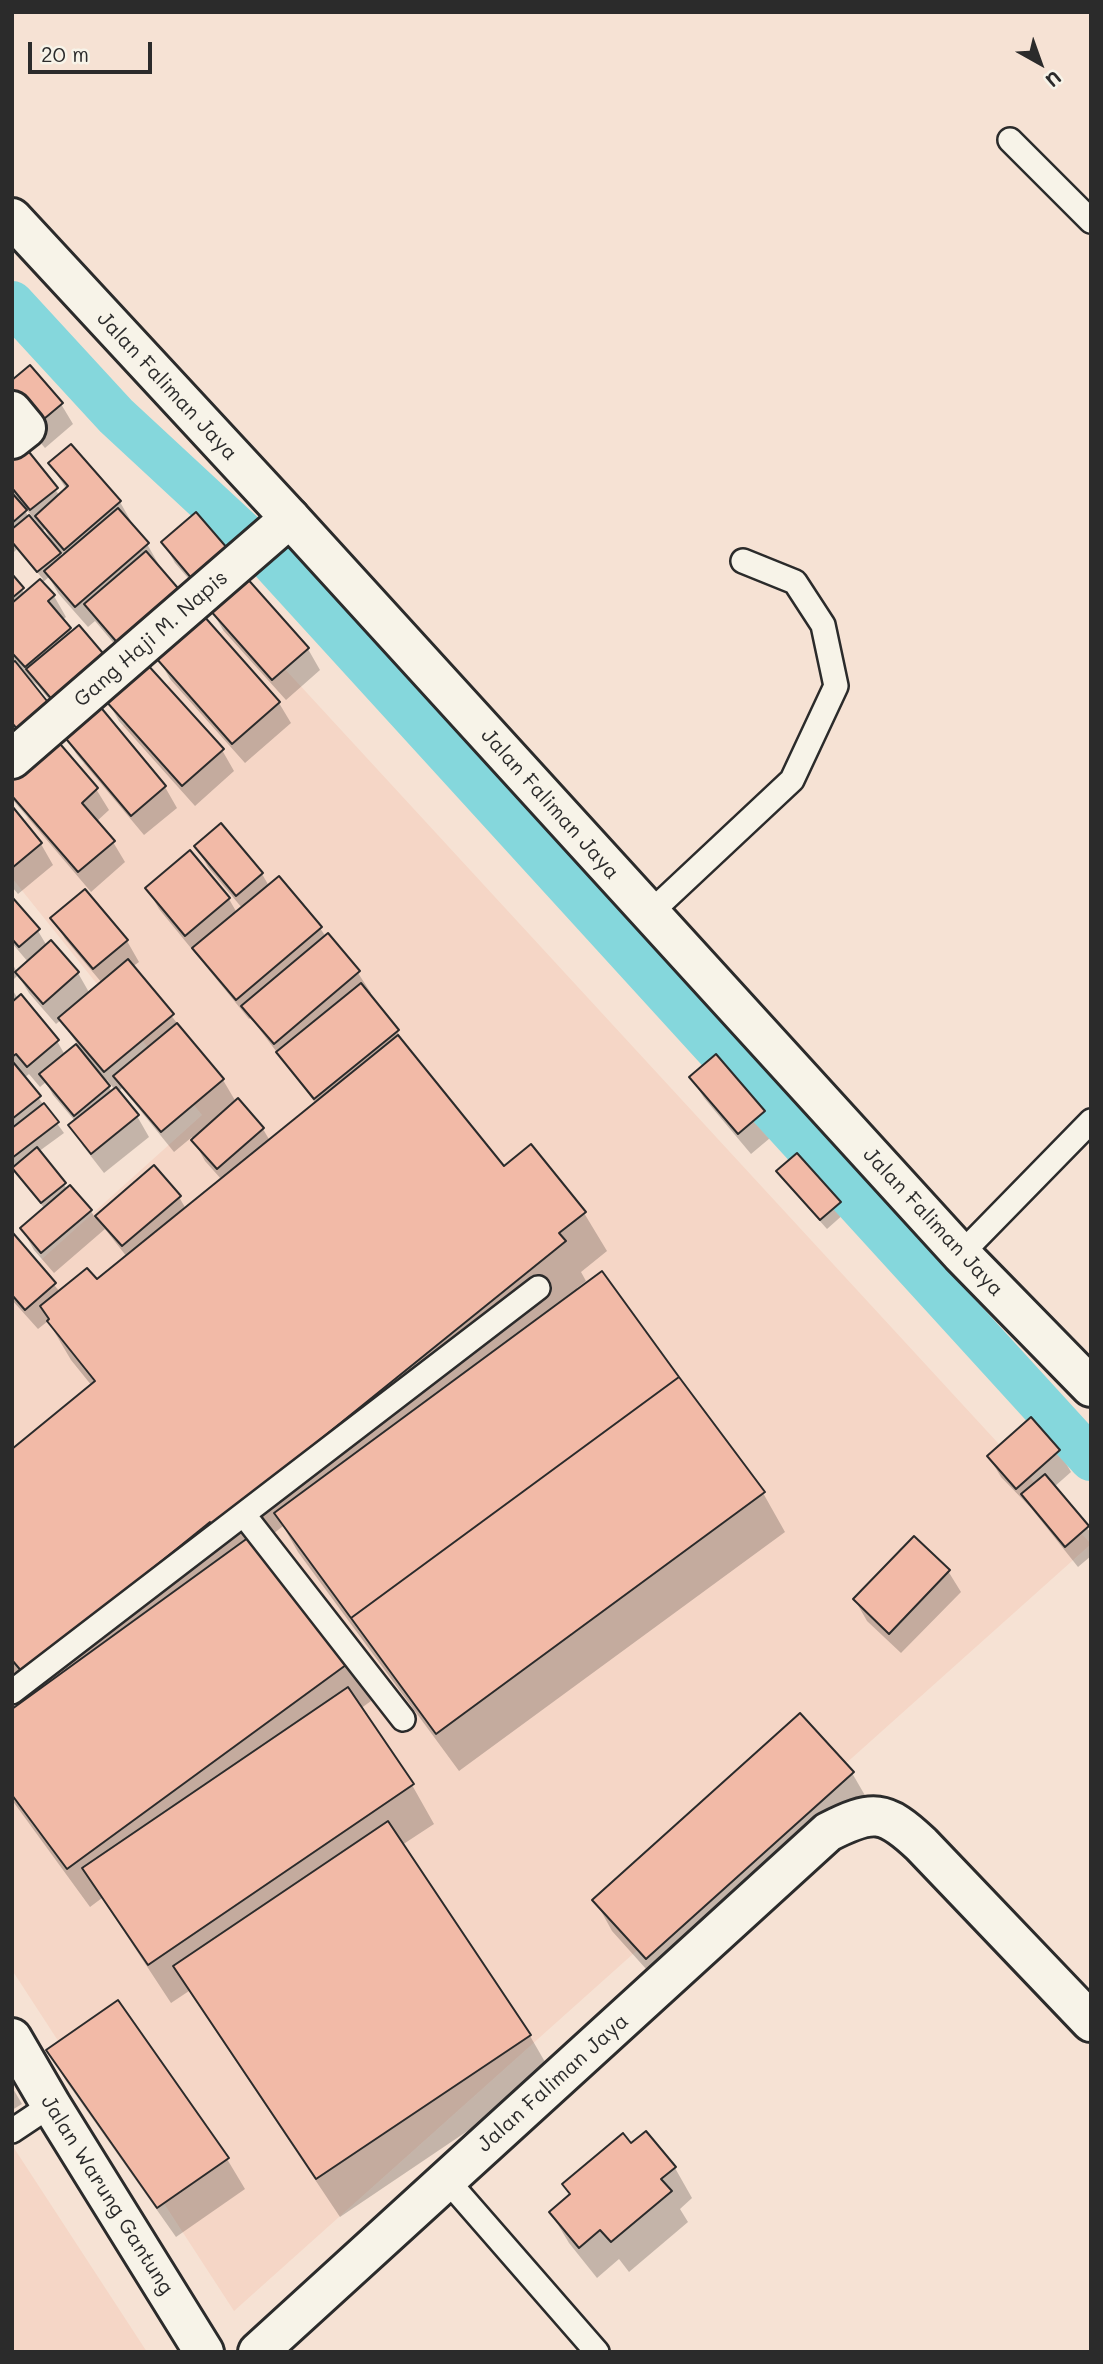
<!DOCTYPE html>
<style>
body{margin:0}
#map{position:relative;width:1103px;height:2364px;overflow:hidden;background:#f6e2d4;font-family:Mali,sans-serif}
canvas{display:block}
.frame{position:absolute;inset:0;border:14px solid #2b2b2b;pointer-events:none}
.north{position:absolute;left:1005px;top:28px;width:70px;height:70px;-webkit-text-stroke:5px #f7f3e8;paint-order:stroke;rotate:140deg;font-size:19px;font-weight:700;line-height:28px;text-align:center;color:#2b2b2b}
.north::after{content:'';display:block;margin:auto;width:24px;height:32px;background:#2b2b2b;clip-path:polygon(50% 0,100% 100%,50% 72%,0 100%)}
.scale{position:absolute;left:28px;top:42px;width:124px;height:32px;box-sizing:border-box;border:4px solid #2b2b2b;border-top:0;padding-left:9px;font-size:21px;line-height:24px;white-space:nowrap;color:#2b2b2b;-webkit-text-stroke:5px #f7f3e8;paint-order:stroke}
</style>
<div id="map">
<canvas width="1103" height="2364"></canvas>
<div class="frame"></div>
<div class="north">U</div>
<div class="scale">20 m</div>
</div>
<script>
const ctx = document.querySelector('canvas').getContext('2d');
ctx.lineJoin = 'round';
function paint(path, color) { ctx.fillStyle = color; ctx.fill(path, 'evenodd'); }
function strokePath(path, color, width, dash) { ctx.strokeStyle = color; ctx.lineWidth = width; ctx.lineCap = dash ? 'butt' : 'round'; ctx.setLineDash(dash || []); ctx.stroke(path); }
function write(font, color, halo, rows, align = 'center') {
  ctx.font = font + ' Mali,sans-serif'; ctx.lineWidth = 5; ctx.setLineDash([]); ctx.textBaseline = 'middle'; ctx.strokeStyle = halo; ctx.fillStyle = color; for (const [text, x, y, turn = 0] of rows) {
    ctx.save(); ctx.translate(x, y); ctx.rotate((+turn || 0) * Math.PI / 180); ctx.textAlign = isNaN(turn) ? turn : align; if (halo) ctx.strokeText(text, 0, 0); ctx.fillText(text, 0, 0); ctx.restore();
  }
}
const built = new Path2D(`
 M237,617L1091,1544L234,2311L12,1970V1286L202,1115L12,878V832Z
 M12,2145L147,2352H12Z`);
const shadow = new Path2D(`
 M61,404L73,424L45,448L14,412Z
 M12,420L25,451L60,496L67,490L50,464L71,446L120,502L132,523L130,525L147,544L159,565L134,667L95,621L88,627L58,593L49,577L42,583L54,596L66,617L62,620L72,633L111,666L222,750L234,771L195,806L119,721L107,700L99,708L165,787L177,808L144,835L77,755L64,735L56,742L96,789L109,810L96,822L113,842L125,862L91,892L12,799V777L37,756L12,727V577L25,594L43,579L17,549L12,554ZM26,509L40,526L37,528L29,518L25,510ZM45,529L52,543L51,544L41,532ZM57,547L65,556L62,558L56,548ZM32,681L38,686L72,728L54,712L30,683Z
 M163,542L245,578L308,649L320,670L286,700L223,630L211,609L213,607L175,563Z
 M158,658L279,703L291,723L245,763L170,679Z
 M12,809L41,844L53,865L18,894L12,887Z
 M221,825L262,874L269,886L320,928L326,937L328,936L358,973L371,993L368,995L397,1031L408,1050L504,1168L584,1213L607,1251L581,1272L586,1281L577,1288L763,1493L785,1532L459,1771L298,1552L283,1526L262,1543L349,1663L371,1701L360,1709L412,1785L434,1824L402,1845L530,2036L552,2074L340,2217L189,1991L171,2003L102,1898L90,1907L12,1800V1711L34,1696L12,1669V1451L92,1386L71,1360L48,1321L38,1329L12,1300V1235L60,1292L96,1282L127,1257L105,1229L54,1273L34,1250L22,1229L45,1209L20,1178L12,1162V989L18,999L57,1041L65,1055L78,1045L61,1020L56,1024L29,993L18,975L12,981V963L17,972L28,962L12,943V900L38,931L47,946L51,942L78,973L90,994L102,983L65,939L53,918L127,941L139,962L132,967L223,1080L236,1102L263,1129L270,1141L316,1104L251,1018L249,1019L159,909L147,888L229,899L237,913L242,908L208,867L196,846ZM29,1074L40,1087L46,1082L53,1095L75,1121L71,1125L83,1146L104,1173L149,1137L137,1116L118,1092L122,1088L174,1152L192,1137L205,1161L222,1180L186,1209L179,1197L154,1168L95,1218L91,1211L68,1190L38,1152L64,1133L24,1078ZM107,1080L115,1090L112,1092L105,1081Z
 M715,1056L764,1112L776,1133L751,1154L704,1098L691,1077Z
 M779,1171L839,1203L845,1213L827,1229L784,1181Z
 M1031,1420L1059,1451L1071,1472L1054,1487L1091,1533V1556L1078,1567L1031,1508L1001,1477L989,1457Z
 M948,1571L961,1592L901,1653L867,1621L855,1600Z
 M852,1773L870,1804L664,1989L612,1931L595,1900Z
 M49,2051L227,2159L245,2189L176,2237L66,2081Z
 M12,2087L22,2104L12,2110Z
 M631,2146L675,2168L692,2198L680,2209L688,2222L629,2272L619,2259L597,2278L569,2243L551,2213L571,2196L564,2184Z`);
const canal = new Path2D(`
 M12,303L116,416L267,556L1091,1459`);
const building = new Path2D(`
 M30,365L63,403L32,429L12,406V380Z
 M21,442L58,488L30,510L12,488V449Z
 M71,444L121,501L64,550L35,516L68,486L48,463Z
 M12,493L27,510L12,523Z
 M118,508L149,543L75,607L44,571Z
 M196,512L234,556L198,586L161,542Z
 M29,515L61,553L37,572L12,542V529Z
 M146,551L183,594L121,647L84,604Z
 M12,574L24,588L12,598Z
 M245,576L309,648L272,680L209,609Z
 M40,579L55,595L48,601L71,628L25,667L12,653V603Z
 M203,615L280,702L232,744L156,658Z
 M79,625L113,665L60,709L26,669Z
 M15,661L55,711L24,737L12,723V663Z
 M146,663L224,749L182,786L105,700Z
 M98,704L166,786L131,816L62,734Z
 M55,738L98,788L82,803L115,841L78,872L12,796V775Z
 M12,806L42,843L12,868Z
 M221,823L263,873L236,896L194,846Z
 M190,850L230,898L185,936L145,888Z
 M279,876L322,927L236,1000L192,948Z
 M85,889L128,940L93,969L50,918Z
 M12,897L40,929L19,947L12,939Z
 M328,933L360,971L274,1044L241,1006Z
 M51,940L79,972L43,1004L15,972Z
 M128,959L174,1014L104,1072L58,1018Z
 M361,983L399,1030L314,1099L276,1052Z
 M21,994L59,1040L27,1067L16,1054L12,1057V1002Z
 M177,1023L224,1079L161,1132L113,1076Z
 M398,1035L504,1166L531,1144L586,1212L559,1233L566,1241L213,1526L210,1522L23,1673L12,1660V1449L95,1381L47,1321L49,1319L40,1306L87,1268L97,1279Z
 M76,1044L110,1086L74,1116L39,1074Z
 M716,1054L765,1111L738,1134L689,1077Z
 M13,1062L41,1096L12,1119V1063Z
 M116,1087L139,1115L91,1154L68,1125Z
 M238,1098L264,1128L217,1169L191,1140Z
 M44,1103L59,1122L12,1158V1128Z
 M37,1147L66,1183L41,1203L12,1168Z
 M797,1153L841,1202L820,1220L776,1171Z
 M154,1165L181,1196L122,1246L95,1216Z
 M70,1185L92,1210L41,1253L20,1228Z
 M13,1233L56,1283L25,1310L12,1295Z
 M602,1271L679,1377L351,1618L274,1513Z
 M679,1377L765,1492L436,1734L351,1618Z
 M1031,1417L1060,1450L1016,1489L987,1456Z
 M1045,1474L1089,1526L1065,1547L1021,1494Z
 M256,1532L350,1662L67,1869L12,1795V1709Z
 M914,1536L950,1570L889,1634L853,1599Z
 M348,1687L414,1784L148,1965L82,1868Z
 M800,1713L854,1772L646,1959L592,1900Z
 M388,1821L531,2035L316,2179L173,1966Z
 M118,2000L229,2158L157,2208L46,2050Z
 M646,2131L676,2167L661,2179L672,2191L611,2242L600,2230L579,2248L549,2212L570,2194L562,2184L623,2133L631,2143Z`);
const lane = new Path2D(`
 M1010,140L1091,221
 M649,914L792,780L836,686L823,625L795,582L743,561
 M961,1254L1091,1121
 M244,1515L403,1719
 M12,1692L538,1288
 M12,2131L51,2105
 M447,2180L597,2352`);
const street = new Path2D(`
 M12,411L26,428L12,439
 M12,759L290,518
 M258,2352L828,1832C873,1809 885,1810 921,1844L1091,2022`);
const secondary = new Path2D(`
 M12,218L290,518L961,1254L1091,1387
 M12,2038L51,2105L204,2352`);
const streetNames = [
 ["Jalan Faliman Jaya",167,386,47],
 ["Gang Haji M. Napis",151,639,-41],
 ["Jalan Faliman Jaya",550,804,48],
 ["Jalan Faliman Jaya",933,1222,47],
 ["Jalan Faliman Jaya",553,2083,-42],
 ["Jalan Warung Gantung",107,2195,58]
];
paint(built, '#f5d6c6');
paint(shadow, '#0003');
strokePath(canal, '#85d7dc', 44);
paint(building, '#f2baa7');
strokePath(building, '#2b2b2b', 2);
strokePath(lane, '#2b2b2b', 28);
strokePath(street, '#2b2b2b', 44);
strokePath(secondary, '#2b2b2b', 44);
strokePath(lane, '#f7f3e8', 23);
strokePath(street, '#f7f3e8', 38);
strokePath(secondary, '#f7f3e8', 38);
write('21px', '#2b2b2b', '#f7f3e8', streetNames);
</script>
